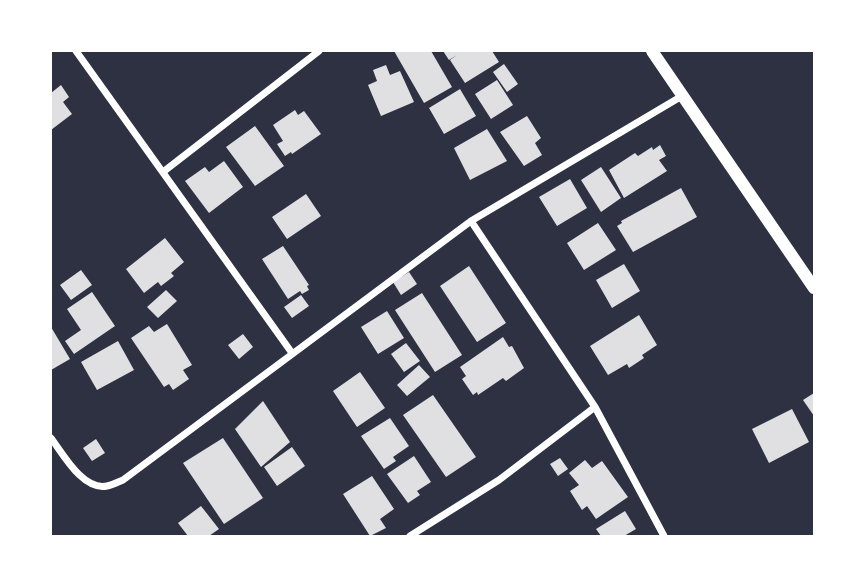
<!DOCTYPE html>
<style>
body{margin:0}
#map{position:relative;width:865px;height:587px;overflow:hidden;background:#2d3142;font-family:"Space Grotesk",sans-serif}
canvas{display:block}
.frame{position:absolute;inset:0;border:52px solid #fff;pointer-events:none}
</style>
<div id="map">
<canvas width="865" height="587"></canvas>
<div class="frame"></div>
</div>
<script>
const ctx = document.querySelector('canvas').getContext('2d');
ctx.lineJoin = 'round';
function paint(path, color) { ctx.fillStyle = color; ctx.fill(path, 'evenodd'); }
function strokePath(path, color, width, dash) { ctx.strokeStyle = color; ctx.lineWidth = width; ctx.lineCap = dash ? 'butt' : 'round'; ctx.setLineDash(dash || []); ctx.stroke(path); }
const building = new Path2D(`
 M394,51H431L452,87L424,103Z
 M443,51H492L499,62L465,83L450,60L457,55L449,60Z
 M504,64L518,84L507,92L493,72Z
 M386,65L390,75L400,71L414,102L381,116L368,85L377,81L373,70Z
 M497,80L513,105L491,119L475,94Z
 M61,85L69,97L63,102L72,114L51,130V93Z
 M460,89L476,116L444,134L429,108Z
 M295,110L298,115L304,111L321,134L292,154L291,152L285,156L277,144L283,141L273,125Z
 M527,116L541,138L535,143L542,155L524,166L500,132Z
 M255,126L284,166L255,186L226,147Z
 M487,129L507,161L470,180L454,148Z
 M660,145L666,156L659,160L667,171L624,198L609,170L635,153L638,156L652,147L653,150Z
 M224,161L243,187L209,213L185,181L205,167L209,172Z
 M601,167L621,198L601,212L581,180Z
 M570,179L587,208L557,226L539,197Z
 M681,188L697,217L633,252L617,226L622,223L621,221Z
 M306,194L321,216L287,239L272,217Z
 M598,223L616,250L584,270L567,243Z
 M165,238L184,262L171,273L174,276L161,286L158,282L144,293L126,269Z
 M283,246L309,285L307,286L309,290L302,294L300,291L288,299L262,259Z
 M624,264L640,291L612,308L596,280Z
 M469,266L506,323L477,342L440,286Z
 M81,270L92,285L71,300L60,285Z
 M409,272L417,284L401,295L393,282Z
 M166,290L177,301L158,318L147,307Z
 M92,292L115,326L74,354L65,341L81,330L67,309Z
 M422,293L462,355L435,372L395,310Z
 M301,295L309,306L292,318L284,307Z
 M387,311L404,338L378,354L361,327Z
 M639,315L657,345L642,355L644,358L629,368L627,364L608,375L590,346Z
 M167,324L192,365L183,370L189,379L173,390L169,384L164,387L131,338L149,326L154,332Z
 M51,327L70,359L51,370Z
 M243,334L253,347L239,359L228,345Z
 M503,337L509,347L512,346L524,368L506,381L503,378L478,395L477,392L473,395L462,379L466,376L460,367Z
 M118,341L134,370L97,390L81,362Z
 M406,343L420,361L404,372L391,354Z
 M419,365L430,377L407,396L397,385Z
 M360,372L385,408L357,427L333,391Z
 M814,393V416L803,400Z
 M433,395L476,457L446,477L403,415Z
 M263,401L290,442L261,467L235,429Z
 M792,409L809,442L769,463L752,429Z
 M390,418L409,446L393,457L396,461L384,469L361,436Z
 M223,438L263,498L224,524L183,463Z
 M96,439L105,453L92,461L83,448Z
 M292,447L305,466L277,486L264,467Z
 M414,456L431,482L417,491L420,495L408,503L387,474Z
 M560,458L568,469L558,476L550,464Z
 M585,460L592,468L602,461L628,497L596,519L587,506L582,510L570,491L579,485L569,473Z
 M372,476L394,509L380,519L386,528L370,536L343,494Z
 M201,506L219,529L209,536H188L178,523Z
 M625,511L636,529L624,536H601L596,529Z`);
const minor = new Path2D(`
 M76,51L292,353
 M163,172L319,51
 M471,221L595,407L664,536
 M51,438C63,454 83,491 107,486C112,485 118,482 123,480L471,221L682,96
 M410,536L499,480L595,407`);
const tertiary = new Path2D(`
 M652,51L814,288`);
paint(building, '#e0e0e3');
strokePath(minor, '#fff', 7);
strokePath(tertiary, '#fff', 12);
</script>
